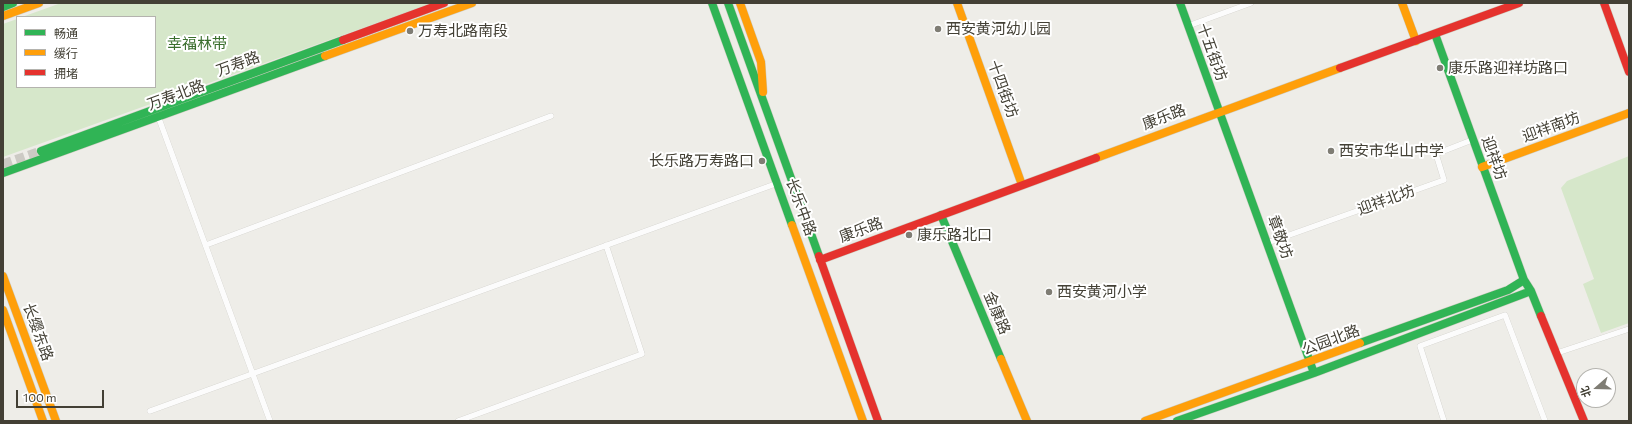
<!DOCTYPE html>
<meta charset="utf-8">
<style>
body{margin:0}
#map{position:relative;width:1632px;height:424px;overflow:hidden;background:#eeede8;font-family:Commissioner,"Noto Sans SC",sans-serif}
canvas{display:block}
.frame{position:absolute;inset:0;border:4px solid #434035;pointer-events:none}
.legend{position:absolute;left:16px;top:16px;width:140px;height:72px;box-sizing:border-box;background:#fff;border:1px solid #b4b3ae;margin:0;padding:5px 7px;list-style:none;font-size:12px;color:#434035}
.legend li{display:flex;align-items:center;gap:8px;height:20px}
.legend b{width:20px;border:1px solid #b4b3ae}
.north{position:absolute;left:1576px;top:368px;width:40px;height:40px;box-sizing:border-box;background:#fff;border:1px solid #b4b3ae;border-radius:50%;rotate:250deg;font-size:11px;font-weight:700;line-height:16px;text-align:center;color:#434035}
.north::after{content:'';display:block;margin:auto;width:14px;height:18px;background:#7f7d74;clip-path:polygon(50% 0,100% 100%,50% 72%,0 100%)}
.scale{position:absolute;left:16px;top:390px;width:88px;height:18px;box-sizing:border-box;border:2px solid #434035;border-top:0;padding-left:5px;font-size:12px;line-height:14px;white-space:nowrap;color:#434035;-webkit-text-stroke:3px #fff;paint-order:stroke}
</style>
<div id="map">
<canvas width="1632" height="424"></canvas>
<div class="frame"></div>
<ul class="legend">
<li><b style="height:5px;background:#30b455"></b>畅通</li>
<li><b style="height:5px;background:#ff9f0a"></b>缓行</li>
<li><b style="height:5px;background:#e5322d"></b>拥堵</li>
</ul>
<div class="north">北</div>
<div class="scale">100 m</div>
</div>
<script>
const ctx = document.querySelector('canvas').getContext('2d');
ctx.lineJoin = 'round';
function paint(path, color) { ctx.fillStyle = color; ctx.fill(path, 'evenodd'); }
function strokePath(path, color, width, dash) { ctx.strokeStyle = color; ctx.lineWidth = width; ctx.lineCap = dash ? 'butt' : 'round'; ctx.setLineDash(dash || []); ctx.stroke(path); }
function write(font, color, halo, rows, align = 'center') {
  ctx.font = font + ' Commissioner,"Noto Sans SC",sans-serif'; ctx.lineWidth = 4; ctx.setLineDash([]); ctx.textBaseline = 'middle'; ctx.strokeStyle = halo; ctx.fillStyle = color; for (const [text, x, y, turn = 0] of rows) {
    ctx.save(); ctx.translate(x, y); ctx.rotate((+turn || 0) * Math.PI / 180); ctx.textAlign = isNaN(turn) ? turn : align; if (halo) ctx.strokeText(text, 0, 0); ctx.fillText(text, 0, 0); ctx.restore();
  }
}
const green = new Path2D(`
 M61,3H432L3,157V24L17,19V87H155V17H22Z
 M1629,156V323L1601,333L1583,284L1594,279L1561,188L1567,181Z`);
const primaryTunnel = new Path2D(`
 M3,164L41,151`);
const street = new Path2D(`
 M1188,26L1251,3
 M158,116L270,421
 M1267,243L1444,180L1436,154L1472,140
 M206,245L551,116
 M1557,353L1629,329
 M150,411L778,183
 M458,421L642,354L606,245
 M1444,421L1420,346L1505,315L1545,421`);
const fast = new Path2D(`
 M712,3L792,225
 M728,3L819,256
 M1180,3L1314,373
 M3,7L13,3
 M1435,34L1524,280L1531,291L1541,316
 M41,151L343,40
 M3,173L325,56
 M941,215L1001,359
 M1360,343L1508,290L1524,280
 M1177,421L1314,373L1531,291`);
const slow = new Path2D(`
 M740,3L761,62L763,92
 M957,3L1022,185
 M1402,3L1416,41
 M3,16L39,3
 M325,56L472,3
 M1096,158L1340,68
 M1482,167L1629,113
 M792,225L863,421
 M3,276L56,421
 M3,310L43,421
 M1001,359L1027,421
 M1145,421L1360,343`);
const jam = new Path2D(`
 M1604,3L1629,72
 M343,40L444,3
 M1340,68L1519,3
 M819,256L878,421
 M820,260L1096,158
 M1541,316L1584,421`);
const markers = [
 [938,29,4,"#7f7d74"],
 [410,31,4,"#7f7d74"],
 [1440,68,4,"#7f7d74"],
 [1331,151,4,"#7f7d74"],
 [762,161,4,"#7f7d74"],
 [909,235,4,"#7f7d74"],
 [1049,292,4,"#7f7d74"]
];
const poiNames = [
 ["西安黄河幼儿园",946,29],
 ["万寿北路南段",418,31],
 ["康乐路迎祥坊路口",1448,68],
 ["西安市华山中学",1339,151],
 ["长乐路万寿路口",754,161,"right"],
 ["康乐路北口",917,235],
 ["西安黄河小学",1057,292]
];
const parkNames = [
 ["幸福林带",197,44]
];
const streetNames = [
 ["十五街坊",1212,52,70],
 ["万寿路",238,64,-20],
 ["十四街坊",1003,89,70],
 ["万寿北路",176,95,-20],
 ["康乐路",1164,117,-21],
 ["迎祥南坊",1551,127,-20],
 ["迎祥坊",1494,158,70],
 ["迎祥北坊",1386,200,-20],
 ["长乐中路",801,207,70],
 ["康乐路",861,230,-20],
 ["章敬坊",1280,237,70],
 ["金康路",997,313,67],
 ["长缨东路",38,332,70],
 ["公园北路",1331,340,-20]
];
paint(green, '#d6e7ca');
strokePath(primaryTunnel, '#cccac4', 9, [9, 4.5]);
strokePath(street, '#cccbc5', 6);
strokePath(fast, '#cccbbf', 9);
strokePath(slow, '#cccbbf', 9);
strokePath(jam, '#cccbbf', 9);
strokePath(street, '#fcfcfc', 5.5);
strokePath(fast, '#30b455', 8);
strokePath(slow, '#ff9f0a', 8);
strokePath(jam, '#e5322d', 8);
for (const [x, y, r, color] of markers) { const dot = new Path2D(); dot.arc(x, y, r, 0, 2 * Math.PI); ctx.fillStyle = color; ctx.fill(dot); strokePath(dot, '#fff', 1.5); }
write('15px', '#434035', '#fff', poiNames, 'left');
write('15px', '#3b6f2e', '#fff', parkNames);
write('15px', '#434035', '#fff', streetNames);
</script>
